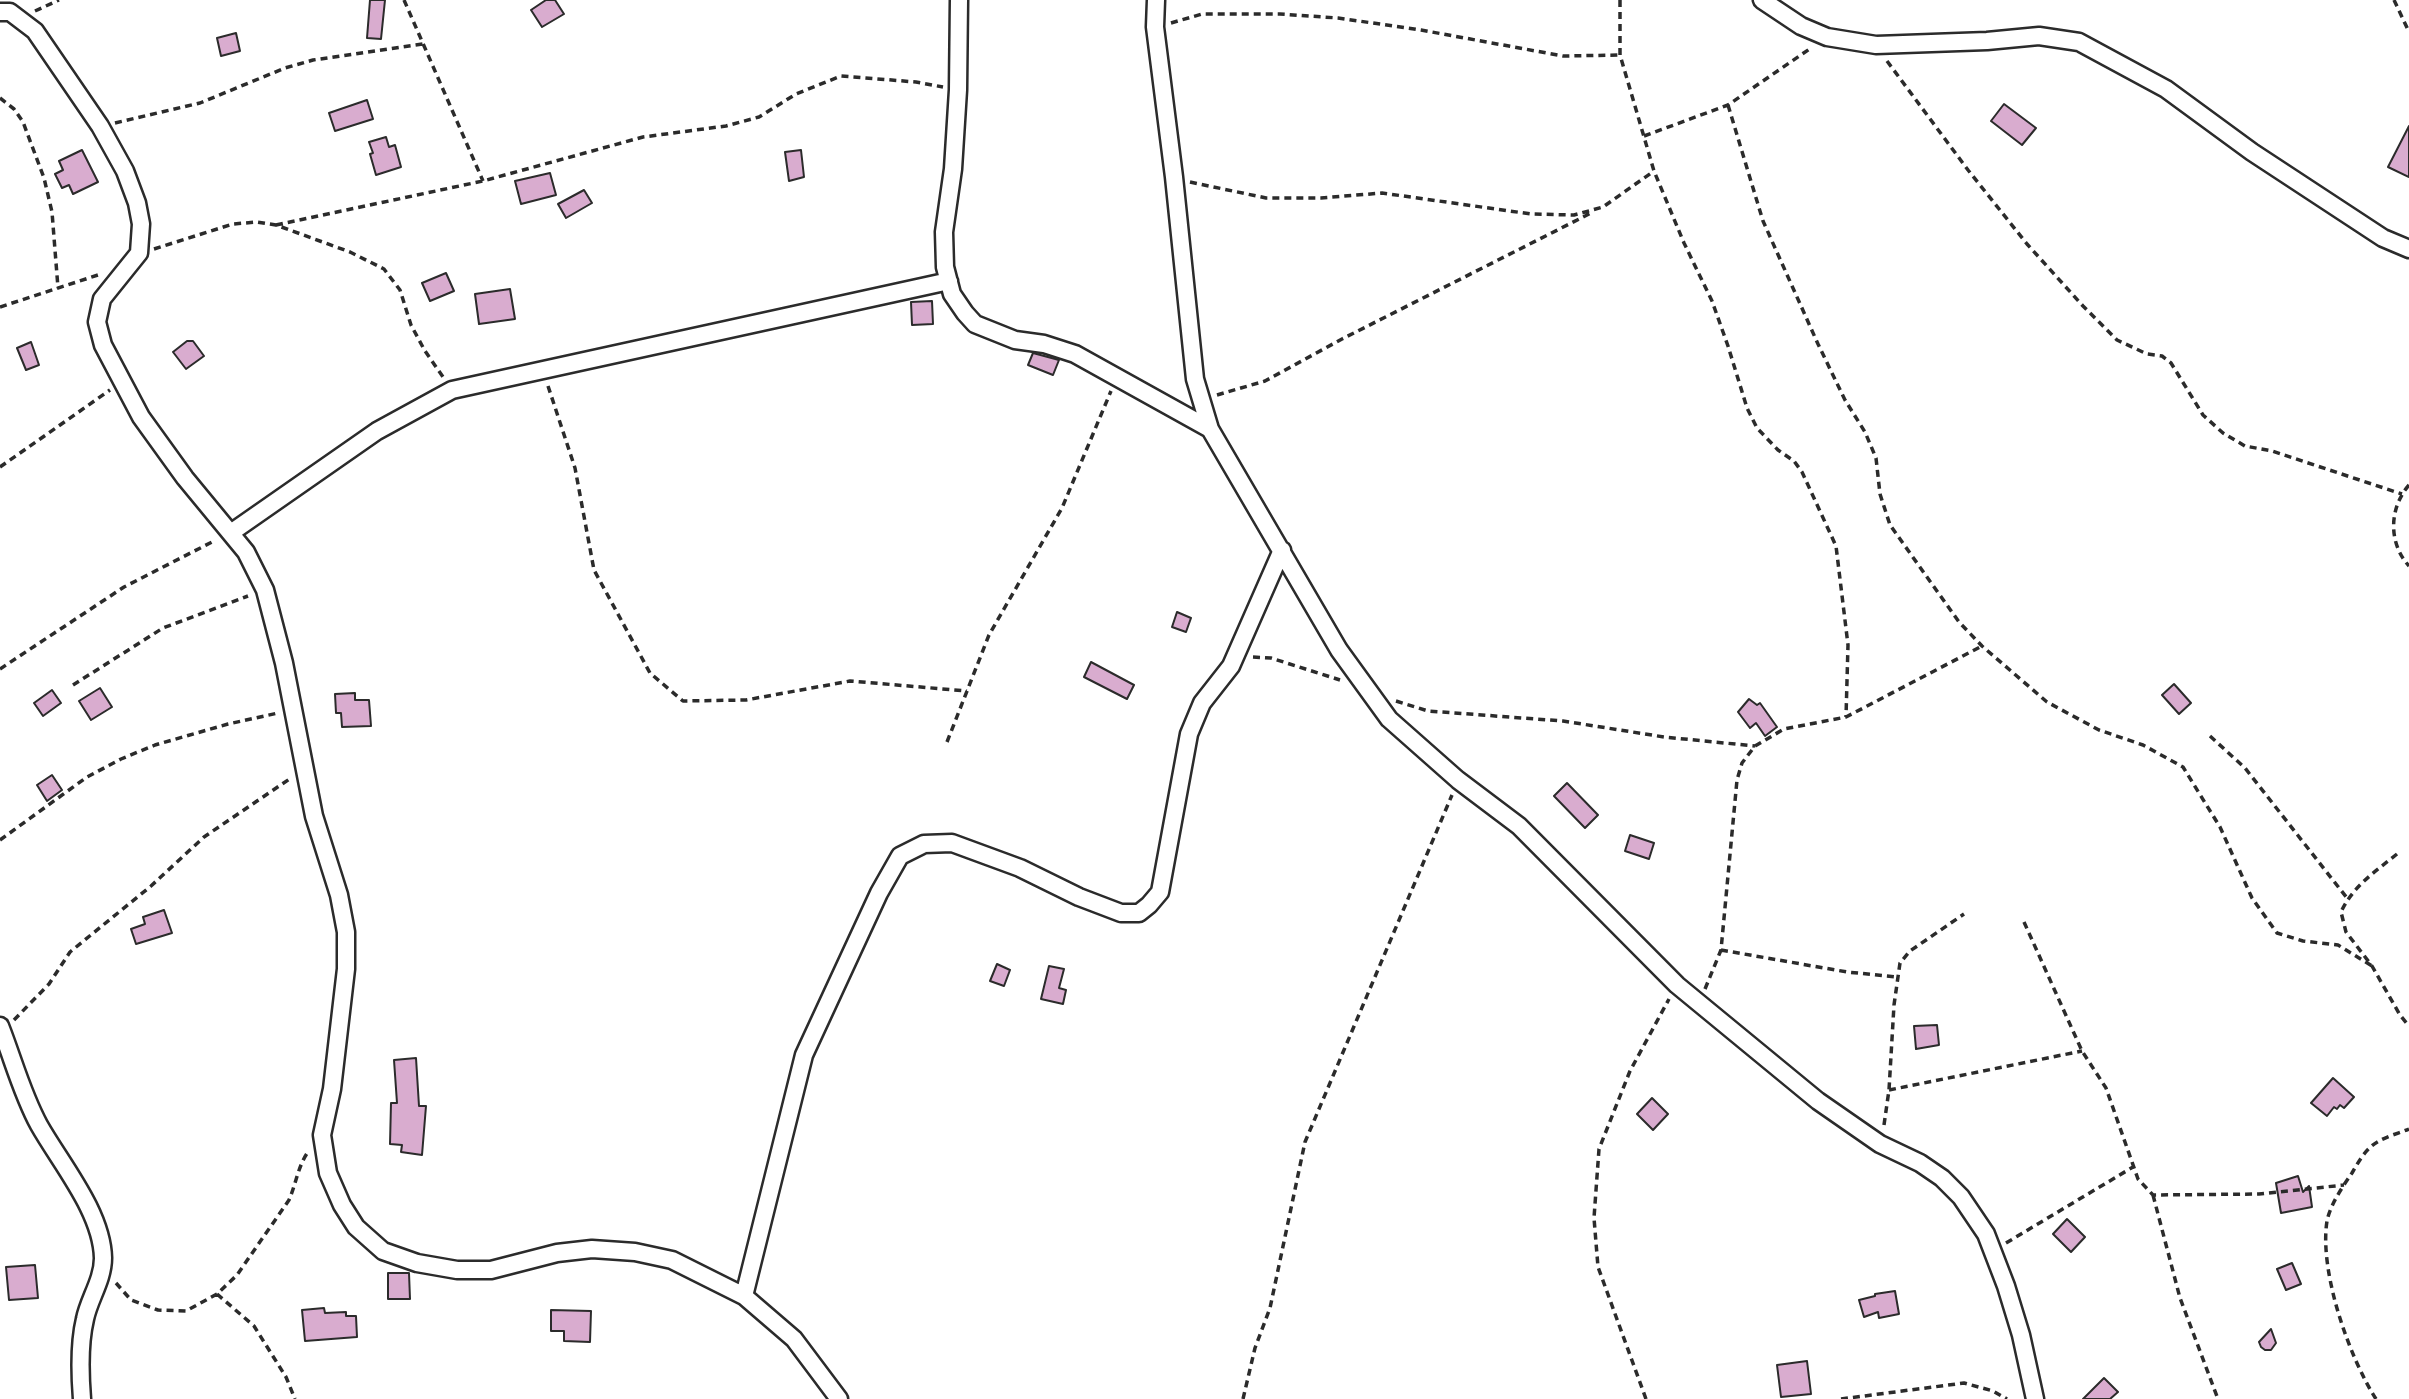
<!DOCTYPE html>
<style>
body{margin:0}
canvas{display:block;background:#fff}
</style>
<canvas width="2409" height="1399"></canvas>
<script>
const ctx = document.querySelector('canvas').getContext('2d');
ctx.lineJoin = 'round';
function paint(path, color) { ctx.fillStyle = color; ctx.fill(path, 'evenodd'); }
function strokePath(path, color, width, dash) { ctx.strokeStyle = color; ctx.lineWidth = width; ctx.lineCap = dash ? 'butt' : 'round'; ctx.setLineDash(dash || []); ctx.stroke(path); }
const building = new Path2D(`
 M370,0H385L381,39L367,38Z
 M546,0H555L564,14L542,27L531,10Z
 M236,33L240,51L221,56L217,38Z
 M367,100L373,119L335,131L329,113Z
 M2004,104L2036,128L2022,145L1991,121Z
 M2409,126V177L2388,167Z
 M386,137L389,147L395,145L401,167L376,175L370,154L373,153L369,142Z
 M82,150L98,182L73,194L69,185L62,188L55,174L63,170L59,161Z
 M801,150L804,177L789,181L785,152Z
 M550,173L556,195L521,204L515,181Z
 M584,190L592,203L566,218L558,204Z
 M446,273L454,291L430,301L422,283Z
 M510,289L515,319L479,324L475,294Z
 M932,301L933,324L912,325L911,302Z
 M187,341H193L204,356L186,369L173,352Z
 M31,342L39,365L26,370L17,348Z
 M1033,353L1059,360L1053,375L1028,365Z
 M1177,612L1191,618L1186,632L1172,627Z
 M1091,662L1134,685L1127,699L1084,677Z
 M2174,684L2191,703L2179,714L2162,695Z
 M100,688L112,707L91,720L79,701Z
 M52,690L61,703L43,716L34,703Z
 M355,693V700H369L371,726L342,727L341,713H336L335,694Z
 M1749,699L1757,705L1760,703L1777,727L1765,736L1756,723L1750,728L1738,712Z
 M52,775L62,790L47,801L37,785Z
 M1567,783L1598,815L1585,828L1554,796Z
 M1630,835L1654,843L1649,859L1625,851Z
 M164,910L172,933L136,944L131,929L145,924L143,917Z
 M997,964L1010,970L1004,986L990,981Z
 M1049,966L1064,969L1059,988L1066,990L1063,1004L1041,999Z
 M1937,1025L1939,1045L1916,1049L1914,1026Z
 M416,1058L419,1106H426L422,1155L401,1152L402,1145L390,1144L391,1103H397L394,1060Z
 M2333,1078L2354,1097L2344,1108L2340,1105L2337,1109L2334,1107L2327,1116L2311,1103Z
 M1652,1098L1668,1114L1653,1130L1637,1114Z
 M2298,1176L2303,1192L2309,1186L2312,1207L2281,1213L2276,1183Z
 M2067,1219L2085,1237L2071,1252L2053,1234Z
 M2292,1263L2301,1284L2286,1290L2277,1269Z
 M35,1265L38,1298L9,1300L6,1267Z
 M388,1273H409L410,1299H388Z
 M1895,1291L1899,1314L1879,1318L1878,1312L1864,1317L1859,1300L1875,1296V1294Z
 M324,1308L325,1313L346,1312V1316H356L357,1337L305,1341L302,1310Z
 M551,1310L591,1311L590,1342L564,1341V1331H551Z
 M2271,1329L2276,1343L2271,1350H2265L2261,1347L2259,1342Z
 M1807,1361L1811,1394L1781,1397L1777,1365Z
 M2104,1378L2118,1392L2110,1399H2083Z`);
const path = new Path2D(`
 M404,0L483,181
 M1620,0V55L1654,171L1684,243L1712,301L1728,346L1747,408L1757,428L1778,450L1794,461L1802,472L1836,546L1848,645L1846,717
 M2394,0L2409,32
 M35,11L59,0
 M1171,23L1202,14H1280L1338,18L1421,30L1563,56L1620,55
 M1887,61L1968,170L2027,244L2083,306L2117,340L2147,354L2162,356L2171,363L2203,415L2223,433L2245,446L2272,451L2402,494
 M0,98L14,109L23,122L44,178L52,212L58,288
 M1728,105L1763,221L1818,344L1845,400L1865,432L1876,458L1880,494L1890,525L1959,622L1982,646L2047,702L2099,730L2143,745L2183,767L2220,827L2252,898L2277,933L2303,941L2338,945L2372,966
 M115,123L200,103L285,68L313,60L423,44
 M1644,136L1728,105L1811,48
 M1190,182L1266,198H1321L1382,193L1531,214L1574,215L1603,207L1654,171
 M276,225L483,181L643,137L726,126L759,117L796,94L841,76L916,82L943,87
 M154,249L233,224L257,222L276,225L350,252L384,269L400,290L411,325L425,351L443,377
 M0,307L101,274
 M548,386L575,468L594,570L650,673L683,701L746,700L850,681L967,691
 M1217,395L1265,381L1342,339L1593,212
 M0,467L110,390
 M2409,485C2389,508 2388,543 2409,566
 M1253,657L1271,658L1340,680
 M0,669L124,587L214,541
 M73,685L163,628L248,596
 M1396,701L1428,711L1563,721L1664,737L1755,746
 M2210,736L2245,768L2347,898
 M947,742L989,635L1062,508L1111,391
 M0,840L87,777L121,759L155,745L228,724L278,713
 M2397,854C2376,871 2353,886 2341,912L2346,932L2372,966L2400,1015L2409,1026
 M2024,922L2082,1051L2106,1088L2138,1179L2153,1195L2259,1194L2344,1185
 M1721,950L1847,972L1897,977
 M1705,989L1721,950L1737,780L1742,763L1755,746L1784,729L1846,717L1982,646
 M14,1020L49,984L70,952L151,886L204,837L291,778
 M1889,1090L2082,1051
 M1884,1125L1889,1090L1894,1005L1900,963L1910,951L1964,914
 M2153,1195L2180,1298L2218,1399
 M2006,1243L2133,1167
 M116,1283L131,1300L158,1310L186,1311L217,1294L237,1275L289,1200C296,1184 298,1166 308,1152
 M217,1294L254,1326L286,1377L295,1399
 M1243,1399L1255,1348L1270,1308L1305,1142L1452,795
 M1646,1399L1598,1267L1594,1218L1599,1149L1630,1071L1669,999
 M1841,1399L1964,1383L1993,1391L2007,1399
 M2376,1399C2349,1357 2319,1271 2327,1221C2330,1205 2343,1186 2352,1173C2359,1161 2366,1148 2379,1141C2388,1136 2399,1133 2409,1129`);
const street = new Path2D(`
 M959,0L958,90L953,169L944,232L945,267L952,294L965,313L975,324L1015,340L1044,344L1075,354L1210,429
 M1156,0L1155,27L1174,177L1195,379L1210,429L1339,650L1389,719L1458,780L1519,826L1677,985L1818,1101L1880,1144L1920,1163L1942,1178L1961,1197L1986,1234L2006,1286L2021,1335L2035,1399
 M1762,0L1801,26L1827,37L1876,45L1987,41L2039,36L2079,42L2166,89L2252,152L2383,238L2409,249
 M0,12H10L35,31L100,126L125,171L137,203L141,224L139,253L102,299L97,322L103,345L141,417L185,478L246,552L265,590L284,663L314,816L339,895L346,932V969L332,1089L322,1135L328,1173L342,1205L356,1227L383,1251L417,1263L457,1270H491L557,1253L592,1249L635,1252L672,1260L744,1296L794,1339L839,1399
 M232,532L377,431L452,390L949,281
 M0,1026C13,1059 22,1094 39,1125C61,1164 102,1212 103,1258C103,1280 89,1299 85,1319C79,1344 80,1374 82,1399
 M744,1296L804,1055L879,893L900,856L924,844L952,843L1020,868L1079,897L1121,913H1139L1149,905L1160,892L1189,734L1202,703L1231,666L1282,550`);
paint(building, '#d9accf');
strokePath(building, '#2b2b2b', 2);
strokePath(street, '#2b2b2b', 21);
strokePath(path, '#2b2b2b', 3.5, [7, 5]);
strokePath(street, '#fff', 16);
</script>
